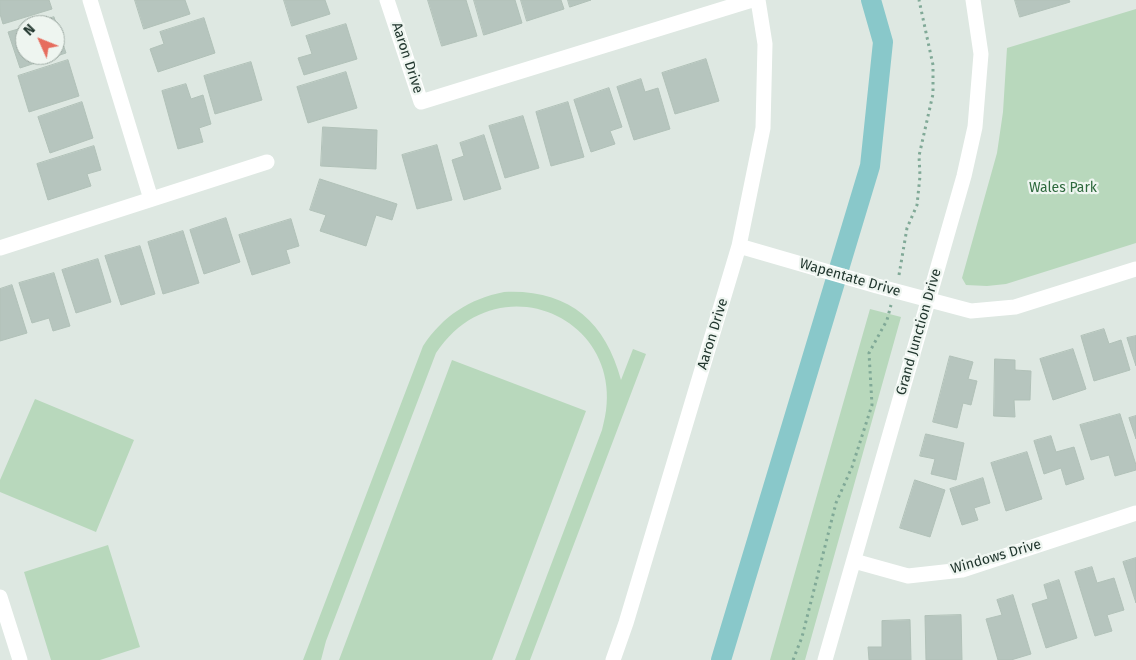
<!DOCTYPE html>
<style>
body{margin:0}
#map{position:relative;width:1136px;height:660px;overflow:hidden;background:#dee8e2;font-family:"Fira Sans",sans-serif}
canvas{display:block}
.north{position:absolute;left:15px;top:15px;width:50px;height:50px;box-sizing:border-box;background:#eef5f0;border:1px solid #9ca9a2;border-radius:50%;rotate:314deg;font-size:14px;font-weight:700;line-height:20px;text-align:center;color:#21362e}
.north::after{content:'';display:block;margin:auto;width:18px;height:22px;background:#e66d5e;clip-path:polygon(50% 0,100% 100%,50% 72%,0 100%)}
</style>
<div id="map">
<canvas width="1136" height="660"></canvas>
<div class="north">N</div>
</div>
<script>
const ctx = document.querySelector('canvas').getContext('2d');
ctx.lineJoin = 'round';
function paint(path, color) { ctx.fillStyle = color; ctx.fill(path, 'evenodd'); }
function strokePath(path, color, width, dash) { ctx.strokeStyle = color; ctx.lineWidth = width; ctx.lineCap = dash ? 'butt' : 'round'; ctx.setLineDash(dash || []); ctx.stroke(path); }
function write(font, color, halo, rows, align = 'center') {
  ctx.font = font + ' "Fira Sans",sans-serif'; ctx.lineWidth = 4.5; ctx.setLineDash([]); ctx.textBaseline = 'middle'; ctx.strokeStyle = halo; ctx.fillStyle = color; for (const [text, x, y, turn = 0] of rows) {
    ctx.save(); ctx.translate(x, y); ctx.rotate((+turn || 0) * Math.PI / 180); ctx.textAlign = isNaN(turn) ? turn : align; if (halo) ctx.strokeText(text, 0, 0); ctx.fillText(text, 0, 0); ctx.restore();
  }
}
const green = new Path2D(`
 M1136,9V243L1006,284L987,286L966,285L962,278L997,153L1003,112L1007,48Z
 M504,292C567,289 605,320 621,380L633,349L646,354L530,660H515L602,430C635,321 499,258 436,353L326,641L321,660H303L423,346C443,316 469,299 504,292Z
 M870,309L901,317L805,660H770Z
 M452,360L586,411L492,660H339Z
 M35,399L134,440L96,532L0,492V480Z
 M108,545L140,647L100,660H51L24,572Z`);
const canal = new Path2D(`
 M721,660L870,166L883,42L871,0`);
const building = new Path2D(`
 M0,0H49L52,9L3,24L0,14Z
 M135,0H185L190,14L144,29Z
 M284,0H325L330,14L292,26Z
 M428,0H466L477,36L442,46Z
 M474,0H515L522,23L484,35Z
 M521,0H561L564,9L527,21Z
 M568,0H591L570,7Z
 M1015,0H1069L1070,2L1020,17Z
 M54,17L66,53L20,68L8,32L25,27V55H55V25H30Z
 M204,18L215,53L158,72L150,49L164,44L160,32Z
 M346,24L357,59L304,75L298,58L312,54L306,36Z
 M706,59L719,101L675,114L662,73Z
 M68,60L79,96L29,112L18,76Z
 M251,62L262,100L215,114L204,76Z
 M346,72L357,108L308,123L297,87Z
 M641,79L645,92L658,88L670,129L634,140L617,87Z
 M186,84L191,99L203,95L211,124L199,128L203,142L178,149L162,91Z
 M609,88L622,127L610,131L615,144L591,152L574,100Z
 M82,102L93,138L50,153L38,117Z
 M568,102L584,157L551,166L536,112Z
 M523,116L539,168L505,178L489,126Z
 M323,127L377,130L376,169L321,166Z
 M484,135L501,189L464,200L452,160L464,156L460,143Z
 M437,145L452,200L417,209L402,155Z
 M94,146L101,170L87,174L91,186L48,200L37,164Z
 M320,179L397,204L392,220L376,215L366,246L320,231L326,215L310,210Z
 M226,218L240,262L204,274L190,230Z
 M291,219L299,246L286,250L290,263L252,275L239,235Z
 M183,231L199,283L163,294L148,242Z
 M140,246L155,294L121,305L105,256Z
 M98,259L111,302L76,313L62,270Z
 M54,273L70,326L53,331L49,318L32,323L19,283Z
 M12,285L27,333L0,341V289Z
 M1104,329L1109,344L1121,340L1130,370L1094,381L1081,336Z
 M1136,336V366L1127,338Z
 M1073,349L1086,389L1053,400L1040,359Z
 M950,356L973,362L968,379L977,381L971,405L963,403L957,428L933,422Z
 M995,359L1015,360V370L1031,371L1030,400H1014L1015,417L994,416Z
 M1120,414L1136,465V470L1115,476L1109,455L1091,460L1080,425Z
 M1136,416V439L1129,418Z
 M926,434L964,443L956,480L931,474L935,459L920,456Z
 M1051,436L1056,452L1074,447L1084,479L1066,485L1061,468L1044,474L1034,441Z
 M1027,452L1042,499L1006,511L991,463Z
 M983,478L990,503L974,508L978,520L962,525L950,489Z
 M915,480L945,490L930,537L900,528Z
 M1136,558V603L1123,562Z
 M1092,567L1097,583L1114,578L1124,610L1107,615L1112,631L1095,636L1075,572Z
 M1059,580L1077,638L1046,648L1032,604L1048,599L1044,585Z
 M1013,595L1031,654L1011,660H998L986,619L1002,615L997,600Z
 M961,615L962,660H926L925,616Z
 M910,620L911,660H869L868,647H882V621Z`);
const path = new Path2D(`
 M899,275L907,228L917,205L920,176L919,156L933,94V65L919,0
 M793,660L802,637L836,503L852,467L872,405L869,353L887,320L891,305`);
const minor = new Path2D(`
 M90,0L151,199
 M387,0L421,102L752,0
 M739,246L877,286L971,311L1015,307L1136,269
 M0,248L267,162
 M854,561L908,576L962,570L1136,513
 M0,597L20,660
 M613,660L626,623L739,246L763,128L765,44L758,0
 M825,660L964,176L975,127L981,54L973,0`);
const streetNames = [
 ["Aaron Drive",407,58,72],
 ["Wapentate Drive",850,278,16],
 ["Grand Junction Drive",919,332,-74],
 ["Aaron Drive",713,334,-73],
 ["Windows Drive",996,557,-16]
];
const parkNames = [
 ["Wales Park",1063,188]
];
paint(green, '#b8d8bc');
strokePath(canal, '#89c8ca', 20);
paint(building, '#b6c5be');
strokePath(building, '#b1c1b8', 1);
strokePath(path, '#80a997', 3, [2.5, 4]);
strokePath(minor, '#fff', 15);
write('14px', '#21362e', '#eef5f0', streetNames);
write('14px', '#2e693d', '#eef5f0', parkNames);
</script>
